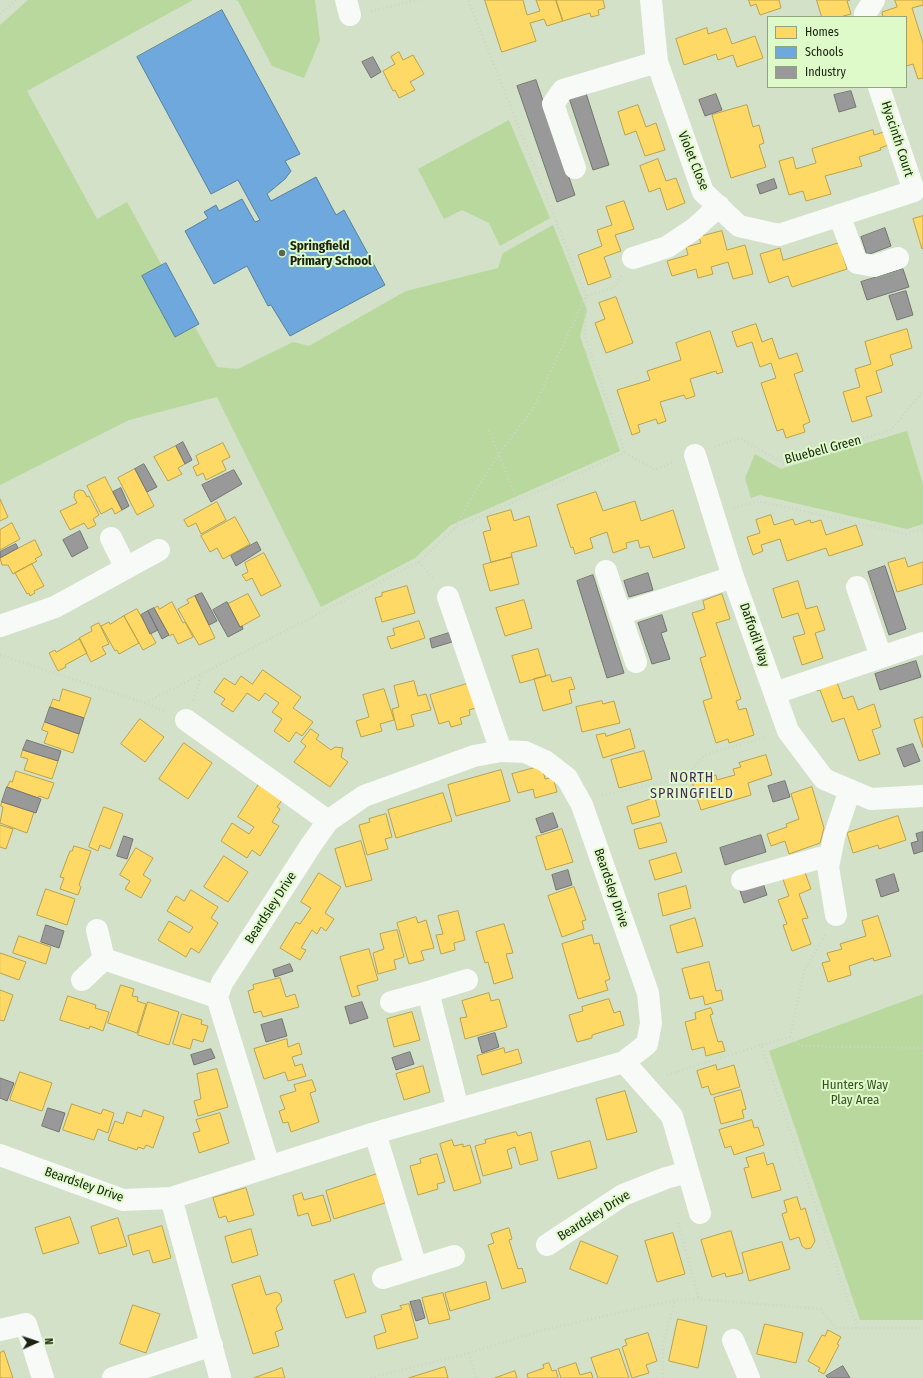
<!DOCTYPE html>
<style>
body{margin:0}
#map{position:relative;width:923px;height:1378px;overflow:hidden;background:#d2e1c7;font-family:"Fira Sans Condensed",sans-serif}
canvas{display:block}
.legend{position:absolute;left:767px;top:16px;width:140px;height:72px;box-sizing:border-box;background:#defac9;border:1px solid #90a47f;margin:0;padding:5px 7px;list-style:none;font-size:12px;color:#1a2311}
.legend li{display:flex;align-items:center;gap:8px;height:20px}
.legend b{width:20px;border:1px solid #90a47f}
.north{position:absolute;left:16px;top:1322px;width:40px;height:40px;-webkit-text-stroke:3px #defac9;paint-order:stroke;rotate:87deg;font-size:11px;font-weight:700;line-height:16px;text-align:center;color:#1a2311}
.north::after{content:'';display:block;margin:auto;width:14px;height:18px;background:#1a2311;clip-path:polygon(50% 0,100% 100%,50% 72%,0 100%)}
</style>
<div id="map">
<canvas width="923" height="1378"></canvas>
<ul class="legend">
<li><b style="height:11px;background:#ffd966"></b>Homes</li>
<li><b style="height:11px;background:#6fa8dc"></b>Schools</li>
<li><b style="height:11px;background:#999"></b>Industry</li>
</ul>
<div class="north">N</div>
</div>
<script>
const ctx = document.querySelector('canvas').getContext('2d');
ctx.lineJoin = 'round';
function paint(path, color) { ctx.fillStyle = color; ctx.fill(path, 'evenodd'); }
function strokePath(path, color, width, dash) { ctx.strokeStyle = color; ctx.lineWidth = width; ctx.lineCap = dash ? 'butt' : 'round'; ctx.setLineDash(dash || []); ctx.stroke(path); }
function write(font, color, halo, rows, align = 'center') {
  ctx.font = font + ' "Fira Sans Condensed",sans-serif'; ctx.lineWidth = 4; ctx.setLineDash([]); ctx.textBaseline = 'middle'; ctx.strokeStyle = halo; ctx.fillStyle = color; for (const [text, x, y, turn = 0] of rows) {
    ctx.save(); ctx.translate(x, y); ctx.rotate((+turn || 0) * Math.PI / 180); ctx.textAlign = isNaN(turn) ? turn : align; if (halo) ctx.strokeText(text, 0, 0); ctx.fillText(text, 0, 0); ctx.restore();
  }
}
const green = new Path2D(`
 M28,0H193L27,91L97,219L127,202L162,266L175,337L195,327L217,367L238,369L293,342L309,346L406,291L498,268L503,253L553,225L587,310L580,336L620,451L451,525L415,558L321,607L217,397L129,420L0,485V25Z
 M235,0H315L320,40L304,78L272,66L238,1Z
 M509,120L550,218L500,246L489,223L462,210L444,219L418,169Z
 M907,431L923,484V524L907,529L760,495L751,498L745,478L755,454L781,469Z
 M923,994V1320H860L769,1051Z`);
const homes = new Path2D(`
 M485,0H523L527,15L540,11L536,0H556L563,21L547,26L544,19L530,23L536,41L502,52Z
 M556,0H603L605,8L598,10L599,15L591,17L590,13L563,21Z
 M749,0H779L781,8L760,15L756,4L751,6Z
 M817,0H850L847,1L851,14L840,17H822Z
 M895,0H923V5L912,8L923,43V78L918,79L913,64L906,66V17H883L882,12L897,7Z
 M707,28L708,34L726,28L732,44L755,36L763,58L737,67L733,55L718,60L716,54L684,65L676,39Z
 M399,52L403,60L413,55L424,74L410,82L415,90L399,98L395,90L393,91L383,71L395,64L391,57Z
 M638,105L646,127L656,123L665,150L645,156L636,131L625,135L618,112Z
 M747,105L753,127L759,125L764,143L759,145L766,167L731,178L712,115Z
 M873,130L874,135L887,131L891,144L880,148L881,150L859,157L862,166L825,176L831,194L806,201L803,191L789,195L779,161L793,157L796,169L816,163L812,149Z
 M658,159L666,181L676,178L685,203L667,210L660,188L649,192L640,166Z
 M624,201L634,229L615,235L621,251L604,257L611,277L588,285L578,255L602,246L597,230L612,225L606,207Z
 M923,216V248L922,249L913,219Z
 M722,231L727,250L745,245L753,274L733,279L728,262L711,267L713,274L698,278L696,269L672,276L667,261L688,255L686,247L701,243L699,237Z
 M839,243L847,269L792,287L788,276L769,283L760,254L780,248L783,260Z
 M616,297L633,343L606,353L595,323L605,319L599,303Z
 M756,324L762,342L772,338L779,359L797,353L803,371L794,374L810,422L803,425L805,432L786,438L783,429L777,431L761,383L776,378L771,363L760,367L752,342L737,347L732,332Z
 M907,329L912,348L890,355L893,365L876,371L882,392L866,397L872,416L852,422L843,392L860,387L855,369L871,364L865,342Z
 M710,331L723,372L717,374L716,371L690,379L695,396L686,399L684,395L660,402L666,421L658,424L656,419L638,425L640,432L632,435L617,390L650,380L647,371L681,360L676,343Z
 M223,443L230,457L222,461L226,470L206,480L203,473L197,476L193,467L199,464L196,456Z
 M176,446L185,464L178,468L182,474L168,481L154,457Z
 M135,469L154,506L137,515L118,478Z
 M105,477L122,510L115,514L112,508L101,514L87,486Z
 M80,490L84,491L87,497L89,496L99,515L93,519L96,525L88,529L84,523L70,530L60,511L77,503L74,497L75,492Z
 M596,492L603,511L635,501L641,521L673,510L685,548L653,558L649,546L640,548L638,540L626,543L627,548L613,553L607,532L590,538L593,548L575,554L573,547L571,548L557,505Z
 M0,499L8,517L0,521Z
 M217,502L226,520L201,534L196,523L188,527L184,520Z
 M511,510L514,521L529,516L537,546L511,553L512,557L491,562L483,532L491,530L487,517Z
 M771,515L774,525L793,519L795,525L810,520L811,523L821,520L826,535L856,525L863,545L829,556L826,548L787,561L780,539L761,545L763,551L753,555L747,537L760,533L756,520Z
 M235,517L250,544L223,559L217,548L210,552L201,536Z
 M12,523L20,539L0,550V530Z
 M35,540L42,555L35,559L37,561L13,574L8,565H2L0,558Z
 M264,553L281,586L261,596L252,578L246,581L242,575L248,572L245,563Z
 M512,557L519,584L490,591L483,565Z
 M905,558L908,567L923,562V584L897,592L888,563Z
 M32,564L44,586L34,591L35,593L30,596L29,593L27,594L15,573Z
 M798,581L806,609L817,606L825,630L815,633L823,658L802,665L793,637L805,634L798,613L782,618L773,589Z
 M407,586L415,613L382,622L375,598L382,596V593Z
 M248,594L260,616L240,627L228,604Z
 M722,594L730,619L716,623L741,699L736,701L739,710L746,708L754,735L729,743L728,739L716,743L703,701L712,698L700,658L706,656L692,613L705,609L703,601Z
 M195,596L215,638L199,645L178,609L189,603L187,600Z
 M524,600L532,628L505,636L496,608Z
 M172,602L183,623L185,622L193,637L178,644L173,634L169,636L154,608L158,606L159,609Z
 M137,609L156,643L143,650L124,616Z
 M124,616L139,643L119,654L117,650L115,651L101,626L109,622L110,624Z
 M419,621L425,638L391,649L387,637L395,635L393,629Z
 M99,623L109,644L102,647L106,654L91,662L79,638L92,631L91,627Z
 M80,639L87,653L65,665L66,667L58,671L49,653L55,650L56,652Z
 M538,649L546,676L520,683L512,656Z
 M263,670L301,697L293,708L313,722L302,736L296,732L289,742L274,731L282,719L272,712L279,703L265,693L259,701L247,693L233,712L221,704L225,699L214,692L224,678L235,685L241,676L252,684Z
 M550,675L552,682L571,677L575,689L569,690L572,703L543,711L534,679Z
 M835,677L843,699L853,696L858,710L874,704L881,727L872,730L880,754L859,761L844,718L832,722L820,690L817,691L814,684Z
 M414,681L418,696L426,694L431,710L411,715L414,726L397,730L392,709L399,707L394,686Z
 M470,683L478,707L469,710L470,715L460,718L462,724L451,727L449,721L439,724L430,695Z
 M63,689L91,698L84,718L50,707L53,699L59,701Z
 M384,689L394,720L380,724L382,731L361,737L356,721L369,717L363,695Z
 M602,701L603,704L614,701L620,723L582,732L576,707Z
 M923,717V748L914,720Z
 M140,719L164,737L145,762L121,744Z
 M45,722L79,734L73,753L44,743L48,732L42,730Z
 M311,729L319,735L316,739L331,750L335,747L343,748L341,757L348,762L330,787L294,762L306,746L301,742Z
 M630,729L635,748L603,758L596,735L605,733L606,736Z
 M184,743L212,763L188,799L159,779Z
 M23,750L58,761L52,779L24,770L28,759L21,757Z
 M644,751L652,779L619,788L611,760Z
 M766,755L772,775L748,783L751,795L701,810L692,782L716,775L717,780L735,775L733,769L741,767L739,763Z
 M542,766L545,779L553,777L557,792L535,798L533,789L518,793L512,774Z
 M501,770L510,801L456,816L448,785Z
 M16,771L54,783L48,799L39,796L38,798L7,787L10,781L12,782Z
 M259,784L283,799L277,807L280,809L272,822L279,826L260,856L252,850L247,858L221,841L232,823L249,834L254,827L238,817Z
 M812,787L824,828L820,843L789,854L785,841L771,846L767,834L787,827L786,824L799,819L791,794Z
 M443,793L452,821L396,838L388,810Z
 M655,798L660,816L632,824L627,807Z
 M2,802L34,812L27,833L0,823L3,807L1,806Z
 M104,807L123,814L110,849L100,845L98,851L89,847Z
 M386,814L392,837L385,839L388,849L367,855L359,825L370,822L369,819Z
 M898,816L906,840L879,849L878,845L853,853L847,833Z
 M661,823L667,842L639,849L634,830Z
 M0,825L13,829L6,849L0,847Z
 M562,829L573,862L546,870L536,837Z
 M361,841L372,880L346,887L335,849Z
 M74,846L91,851L79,885L81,887L78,895L60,889L64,878L60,877L70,851H72Z
 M136,848L153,858L143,875L151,880L141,898L125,889L130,881L120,875Z
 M676,853L682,872L655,880L649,861Z
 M224,856L248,872L228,902L204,887Z
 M803,867L811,889L799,894L808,918L802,919L811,944L792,951L783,925L787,924L778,900L789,896L781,874Z
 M319,873L341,887L325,913L334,919L326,931L321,927L317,934L312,930L301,948L306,950L300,960L280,948L296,922L300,924L311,908L301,902Z
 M686,886L691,908L663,916L658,894Z
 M574,887L586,920L582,921L584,929L562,937L548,896Z
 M46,889L75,899L67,925L37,915Z
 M191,890L218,907L211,918L218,923L199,953L191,948L186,957L158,940L169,921L189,933L193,927L167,911L176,896L184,901Z
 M458,911L465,940L454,943L455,950L441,954L436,935L443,934L438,916Z
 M878,916L891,956L874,961L873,958L849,966L851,975L828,982L822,963L830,961L827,953L842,949L840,944L866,936L862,921Z
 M416,917L418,923L426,920L434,948L421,951L424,960L409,964L397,923Z
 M695,918L703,946L677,953L670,926Z
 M504,924L513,953L506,954L513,978L494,984L488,962L485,963L476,932Z
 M397,930L404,957L394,960L396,969L378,974L373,953L384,949L380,934Z
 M592,935L594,944L599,943L610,979L605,981L608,990L578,999L562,944Z
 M19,936L51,947L46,964L13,953Z
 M369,949L378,980L357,986L360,995L352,997L340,957Z
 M0,953L26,962L19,980L0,973Z
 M709,962L716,991L721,990L723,1000L705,1005L703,996L690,999L682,969Z
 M280,978L286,997L295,994L299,1007L263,1017L261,1011L254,1013L248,991L254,989L253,985Z
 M121,985L134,989L132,996L138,997L137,1001L146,1004L137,1033L108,1023Z
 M0,990L13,995L4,1021L0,1020Z
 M489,993L491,1001L499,999L507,1027L465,1039L460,1018L467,1017L462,1001Z
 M68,996L96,1005L95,1008L109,1012L103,1031L90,1026L89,1029L60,1020Z
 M609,999L614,1013L620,1011L624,1025L592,1035V1038L577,1042L569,1015L583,1011L582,1007Z
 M148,1002L179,1012L169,1045L138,1035Z
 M711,1008L713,1014L710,1015L718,1042L722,1041L725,1051L706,1056L704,1047L692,1050L685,1022L696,1019L695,1013Z
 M412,1012L420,1040L394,1047L387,1019Z
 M182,1014L202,1020L201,1024L208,1026L203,1042L193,1039L190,1049L173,1044Z
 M287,1039L288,1047L299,1043L302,1054L292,1057L295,1066L302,1064L306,1076L288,1081L285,1072L264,1079L254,1049Z
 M504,1048L505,1053L518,1049L522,1063L482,1075L477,1056Z
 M716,1065L717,1070L734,1065L740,1087L711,1095L708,1086L702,1088L697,1071Z
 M423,1066L430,1092L404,1100L396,1074Z
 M217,1069L228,1107L198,1116L194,1101L201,1099L197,1074Z
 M20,1072L52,1083L42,1111L10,1100Z
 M312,1080L316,1091L310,1093L319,1122L291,1132L288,1122L283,1123L279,1111L285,1109L280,1096L296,1091L294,1085Z
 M741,1090L746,1109L742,1110L744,1118L721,1124L714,1098Z
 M625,1091L637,1132L607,1140L596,1099Z
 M72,1104L101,1114L103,1109L114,1113L108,1133L98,1129L94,1140L63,1130Z
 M144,1110L164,1117L153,1148L146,1145L144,1149L138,1147L137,1150L108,1140L115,1121L123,1124L127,1112L141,1117Z
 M220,1113L229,1143L199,1153L193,1133L200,1131L196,1120Z
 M752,1120L754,1128L758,1127L764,1145L734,1155L731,1146L725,1148L719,1130Z
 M516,1132L518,1136L531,1132L538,1160L520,1165L515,1147L507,1150L512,1168L483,1176L475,1146L486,1143L485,1140Z
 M452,1140L454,1146L463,1144V1147L470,1145L481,1183L454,1191L440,1144Z
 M590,1141L597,1168L558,1179L551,1152Z
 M764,1153L767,1165L773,1163L781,1190L752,1198L744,1168L749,1167L746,1158Z
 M437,1154L445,1182L437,1184L438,1189L418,1195L410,1166L421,1163L420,1159Z
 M377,1174L385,1203L334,1219L326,1191Z
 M246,1188L254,1215L228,1222L226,1216L219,1218L213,1198Z
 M302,1193L304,1200L323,1195L331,1221L312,1226L308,1213L298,1216L293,1196Z
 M797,1197L801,1210L805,1208L815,1241L811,1248L806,1249L802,1246L799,1237L790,1240L782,1214L787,1212L784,1201Z
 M70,1217L79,1243L43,1254L35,1228Z
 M118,1218L127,1246L99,1254L91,1227Z
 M162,1226L171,1258L153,1263L149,1250L133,1255L128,1236Z
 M509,1228L512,1239L509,1240L518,1269L522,1268L526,1282L502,1289L488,1245L494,1243L491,1234Z
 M251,1229L258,1255L232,1263L225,1237Z
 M731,1231L743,1273L726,1277L725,1273L712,1277L701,1240Z
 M673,1233L685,1274L657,1282L645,1241Z
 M581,1241L618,1256L607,1284L570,1269Z
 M782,1242L790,1269L749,1281L742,1253Z
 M354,1274L366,1312L346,1318L334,1281Z
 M260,1276L266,1295L276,1292L280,1294L282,1301L276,1308L283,1329L275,1332L279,1346L253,1354L232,1285Z
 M486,1282L490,1299L450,1311L445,1293Z
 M443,1293L450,1319L429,1324L422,1298Z
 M409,1304L418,1338L377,1349L374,1336L386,1332L381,1315L402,1309L400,1306Z
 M133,1305L160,1314L146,1353L120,1344Z
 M678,1319L707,1326L698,1368L669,1361Z
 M765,1324L803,1333L796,1363L757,1354Z
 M828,1330L841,1337L837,1344L839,1345L824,1374L818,1371L820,1368L808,1361L822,1335L825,1336Z
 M648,1333L657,1361L646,1365L649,1373L632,1378L622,1347L627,1345L625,1340Z
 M619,1349L629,1378H598L591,1358Z
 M4,1351L13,1378H0V1353Z
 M549,1363L552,1371L556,1370L558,1378H528L527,1374L544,1368L543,1365Z
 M576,1363L580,1375L591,1372L593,1378H561L558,1369Z
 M445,1367L448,1378H409Z
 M282,1368L285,1378H254Z
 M515,1371L517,1378H495Z`);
const schools = new Path2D(`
 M222,10L300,154L285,161L291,171L285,179L267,194L271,201L316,177L336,215L344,210L385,285L290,336L271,305L268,306L247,266L214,284L185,231L208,218L204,212L216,205L219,211L242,199L255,222L260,220L238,180L211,194L137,57Z
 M166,263L199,324L175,337L142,276Z`);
const industry = new Path2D(`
 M373,57L381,72L371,78L362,62Z
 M536,80L575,195L557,202L517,86Z
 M585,90L609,165L593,170L568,95Z
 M851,91L856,107L839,112L834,95Z
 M716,94L722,110L705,116L699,100Z
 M774,179L777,188L760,194L757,185Z
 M885,228L891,246L867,255L861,237Z
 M903,269L909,287L867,300L861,282Z
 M906,291L913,315L897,320L889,296Z
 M183,442L192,460L185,464L176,446Z
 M144,464L157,487L147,492L135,469Z
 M234,470L242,484L211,502L202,485Z
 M121,488L129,506L122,510L113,492Z
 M80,531L88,548L72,557L63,540Z
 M257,542L261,550L236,566L231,556Z
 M16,544L18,548L0,558V552Z
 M885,566L906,629L889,635L868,572Z
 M648,573L653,590L629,597L624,581Z
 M593,575L624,673L607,678L577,581Z
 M202,593L217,621L209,625L195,596Z
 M227,602L240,627L242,626L243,629L228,637L213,610Z
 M154,608L169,635L162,639L148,611Z
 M148,611L158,630L150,634L141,615Z
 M662,615L667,631L661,633L670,659L652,664L638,623Z
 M449,633L452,642L432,648L430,639Z
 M916,661L921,677L880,690L875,674Z
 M50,707L84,718L79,734L45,722Z
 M27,740L61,751L58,761L23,750Z
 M913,744L920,761L904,767L897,749Z
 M785,781L790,797L773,802L768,786Z
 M7,787L41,799L36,813L2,802Z
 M553,813L558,827L541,833L536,819Z
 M923,832V851L914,854L911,843L918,841L916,834Z
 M761,835L766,852L725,865L720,848Z
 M124,836L133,839L127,859L117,856Z
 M568,870L572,885L556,890L552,875Z
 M894,874L899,891L881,897L876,880Z
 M762,880L767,895L744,903L739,888Z
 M46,925L64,931L59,948L41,942Z
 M290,964L293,971L275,977L273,970Z
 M362,1002L368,1018L350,1024L345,1007Z
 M282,1019L287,1036L266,1042L261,1025Z
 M495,1033L499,1047L482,1053L478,1038Z
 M211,1049L215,1058L194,1065L191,1055Z
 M410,1052L414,1064L396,1070L392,1058Z
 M0,1078L14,1083L7,1101L0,1098Z
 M48,1108L65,1113L59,1132L42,1126Z
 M420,1300L425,1318L416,1321L410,1302Z
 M843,1366L850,1378H828L826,1376Z`);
const path = new Path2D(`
 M371,11L419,0
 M0,14L16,0
 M621,276L613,288L586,296L585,336L625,453
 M489,430L517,501
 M715,447L739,438L783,463L891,430L923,391
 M625,453L655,470L674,462
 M734,508L758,501L906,534L923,529
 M455,528L474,493L499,454L533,409L586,296L468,0
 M419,562L434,580
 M0,655L145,703L166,712
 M193,700L202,674
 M145,703L419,562L455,528L625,453
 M602,795L687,777L704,755L766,737
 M790,1037L804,971L825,935
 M667,1075L761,1045
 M678,1223L699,1299
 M857,1328L761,1045L790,1037L801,1046L923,1048
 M469,1353L476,1378
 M371,1378L469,1353L543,1330L675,1300L699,1299L821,1309L836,1328H923
 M663,1378V1345L675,1300`);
const minor = new Path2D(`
 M346,0L350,15
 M651,0L657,62L703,192L739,226L779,235L914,191L879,87
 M865,17V14L874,0
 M575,168L553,104L563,90L657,62
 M839,215L857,263L874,266L898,258
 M633,258L667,247L694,229L719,206
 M695,455L733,577L788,731L824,779L871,799L923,796
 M111,538L126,568
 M606,571L636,662
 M857,587L881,657
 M448,597L501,751
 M620,614L733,577
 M0,626L55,607L159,550
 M775,693L923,643
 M186,720L328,821
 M742,880L830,855
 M836,915L828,867L834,837L850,790
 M97,930L104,959
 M82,980L104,959L217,997
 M428,992L467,980
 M391,1002L428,992L458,1109
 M624,1062L672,1116L700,1213
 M375,1133L416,1267
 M0,1155L123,1200L171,1198L375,1133L624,1062L647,1044L651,1023L648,993L582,805L567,778L545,761L525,752L501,751L474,756L364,796L328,821L311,845L222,983L217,997L269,1166
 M171,1198L220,1377
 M547,1245L623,1195L666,1178L688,1172
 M383,1278L454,1256
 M0,1330L26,1324L43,1378
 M733,1340L749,1378
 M113,1378L212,1345`);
const markers = [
 [282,253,4,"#5a6651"]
];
const streetNames = [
 ["Hyacinth Court",897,139,72],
 ["Violet Close",693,161,68],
 ["Bluebell Green",823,450,-15],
 ["Daffodil Way",754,635,71],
 ["Beardsley Drive",611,888,71],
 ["Beardsley Drive",271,908,-57],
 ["Beardsley Drive",84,1185,19],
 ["Beardsley Drive",594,1216,-32]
];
const poiNames = [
 ["Springfield",290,246],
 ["Primary School",290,261]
];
const parkNames = [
 ["Hunters Way",855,1085],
 ["Play Area",855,1100]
];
const neighbourhoodNames = [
 ["NORTH",692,778],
 ["SPRINGFIELD",692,794]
];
paint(green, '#b8d89d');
paint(homes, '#ffd966');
strokePath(homes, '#baa24c', 1);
paint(schools, '#6fa8dc');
strokePath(schools, '#56809f', 1);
paint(industry, '#999');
strokePath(industry, '#737670', 1);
strokePath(path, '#cfd4cc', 2.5, [1, 3]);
strokePath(minor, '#f8faf7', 22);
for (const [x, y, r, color] of markers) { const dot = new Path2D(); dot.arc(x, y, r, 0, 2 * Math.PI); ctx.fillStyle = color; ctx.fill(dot); strokePath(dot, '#defac9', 1.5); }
write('13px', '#1a2311', '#defac9', streetNames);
write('bold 13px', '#1a2311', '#defac9', poiNames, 'left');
write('13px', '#384f22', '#defac9', parkNames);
ctx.letterSpacing = '1px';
write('14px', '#49265e', '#defac9', neighbourhoodNames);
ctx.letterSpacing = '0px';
</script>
